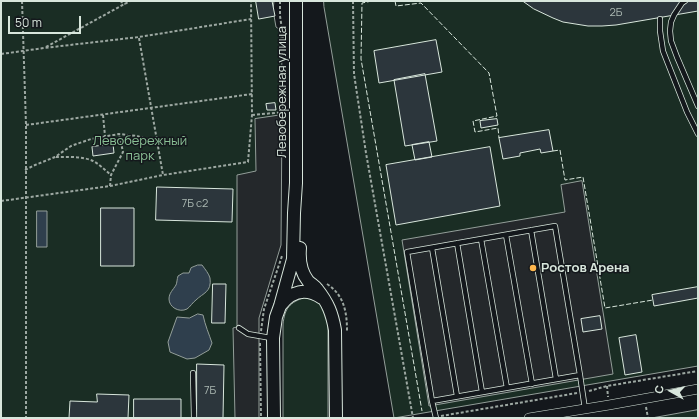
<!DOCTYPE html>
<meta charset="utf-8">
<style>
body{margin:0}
#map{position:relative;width:699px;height:419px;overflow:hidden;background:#14181c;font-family:Manrope,sans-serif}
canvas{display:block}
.frame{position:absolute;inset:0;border:2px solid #d8e6dc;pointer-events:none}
.north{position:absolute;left:651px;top:371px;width:40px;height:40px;-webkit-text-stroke:3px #14181c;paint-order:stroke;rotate:278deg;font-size:11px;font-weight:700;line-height:16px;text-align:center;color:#d8e6dc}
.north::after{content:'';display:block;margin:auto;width:14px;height:18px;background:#d8e6dc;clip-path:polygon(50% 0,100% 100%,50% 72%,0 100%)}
.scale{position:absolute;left:8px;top:16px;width:73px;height:18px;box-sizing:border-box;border:2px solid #d8e6dc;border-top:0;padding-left:5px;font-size:12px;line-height:14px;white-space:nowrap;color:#d8e6dc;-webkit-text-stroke:3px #14181c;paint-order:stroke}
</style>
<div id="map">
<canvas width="699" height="419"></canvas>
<div class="frame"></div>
<div class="north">С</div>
<div class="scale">50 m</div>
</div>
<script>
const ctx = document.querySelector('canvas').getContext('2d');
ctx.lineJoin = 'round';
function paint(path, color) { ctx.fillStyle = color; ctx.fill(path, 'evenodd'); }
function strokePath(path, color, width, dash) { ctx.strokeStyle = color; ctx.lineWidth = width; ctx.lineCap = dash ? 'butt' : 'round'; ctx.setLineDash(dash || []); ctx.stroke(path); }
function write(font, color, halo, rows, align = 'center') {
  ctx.font = font + ' Manrope,sans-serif'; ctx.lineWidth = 3; ctx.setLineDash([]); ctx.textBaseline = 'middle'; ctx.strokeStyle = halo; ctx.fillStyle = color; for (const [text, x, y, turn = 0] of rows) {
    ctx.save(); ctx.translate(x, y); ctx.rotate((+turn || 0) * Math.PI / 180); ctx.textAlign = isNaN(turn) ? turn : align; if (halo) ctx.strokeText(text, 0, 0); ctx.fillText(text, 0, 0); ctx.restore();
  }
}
const green = new Path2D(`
 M1,1H274L273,10L276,27L280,30L281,32L283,112H280L277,252L255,325L256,418H1Z
 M324,1H698V366L394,418L324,7Z
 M305,297L318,301L328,312V418H283V324C285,308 289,303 305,297Z
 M698,410V418H652Z`);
const parking = new Path2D(`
 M282,115L281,245L259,318V418H235L233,328L237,327V175L256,171L255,119Z
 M582,181L613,374L429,406L402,240L565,212L561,185Z`);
const water = new Path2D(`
 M37,211H47V247H37Z
 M198,265H202C205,269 209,274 210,278C212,292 203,293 196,300C193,302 190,307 187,309C179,313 169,307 169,299C169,293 173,290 176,285C177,283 177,279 178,276L183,273H189L191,268Z
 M198,314L203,315C205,325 209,334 212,343L209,350L195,358L187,359L170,352L168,342L177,317L189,318Z`);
const building = new Path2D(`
 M256,1H272L275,16L259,19Z
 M523,1H698V11L616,25L602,26H588L563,22L553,18L534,9Z
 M436,40L442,72L379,83L374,51Z
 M425,74L437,141L405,146L394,80Z
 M275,103L276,110H267L266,104Z
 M497,119L498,125L481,128L480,121Z
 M549,130L553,151L541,153L540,149L520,153V156L503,159L499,138Z
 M429,142L432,157L415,160L412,145Z
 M113,144L114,153L93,156L92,147Z
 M490,147L500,206L396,225L386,165Z
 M157,187L233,189L232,222L156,220Z
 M101,208H134V266H101Z
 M213,284H226L225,323H212Z
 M698,287V298L654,306L652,295Z
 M600,316L602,329L583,332L581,319Z
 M636,335L642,372L625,375L619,338Z
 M197,364L224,365L223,418H197Z
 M97,394L129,395L128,418H69L70,401L97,402Z
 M134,399H181V418H134Z`);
const path = new Path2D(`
 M22,1L26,125V418
 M120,1L125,4
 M280,1V16L284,43
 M353,1L354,74L366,153L413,418
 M139,38L163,175
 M46,47L130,1
 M1,54L44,48L139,37L251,19
 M103,115L105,136
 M252,115L285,112
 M26,125L252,94
 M56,157C68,157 82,156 93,161C99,164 105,170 111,175
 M25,170L35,165L55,157L71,146L91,139L119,134L137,136L157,142
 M110,186L111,175L123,152L119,134
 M1,201L110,186L163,175L248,162L252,115L251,1
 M327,284C344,295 347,312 347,331
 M261,331L264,309L282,256
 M260,343L261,418
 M607,386L608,397
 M589,391L607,386L698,371
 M646,407L648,418
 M441,416L577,393`);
const service = new Path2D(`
 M685,1L682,3L674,15L671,22L670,31L671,41L677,57L698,106
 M660,19V31L663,51L687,112L698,134
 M531,230L556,379
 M506,235L532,384
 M481,239L507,388
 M457,243L482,392
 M432,248L457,396
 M239,328L248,334L271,338
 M193,373L194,418
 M432,401L580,375
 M436,418L432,401L407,252L555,226L580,375L585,409`);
const minor = new Path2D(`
 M529,418L609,405L698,389`);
const secondary = new Path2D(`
 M300,248C299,260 300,271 308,281C311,284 315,286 317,289C328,303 332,313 335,330L336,418
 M280,306C291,291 306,287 322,298
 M274,418L273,338L276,317L280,306L293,259L294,213L296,183V1`);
const fence = new Path2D(`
 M372,1L362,3L361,59L422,411
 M395,1L396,6L421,3L489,73L497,116L473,121L475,132L498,128L499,138
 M553,151L560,150L565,180L583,177L605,308L653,300`);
const markers = [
 [533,268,4,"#ffb74d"]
];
const numberNames = [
 ["2Б",616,13],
 ["7Б с2",195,204],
 ["7Б",210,391]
];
const streetNames = [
 ["Левобережная улица",282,92,-90]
];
const parkNames = [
 ["Левобережный",140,141],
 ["парк",140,156]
];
const poiNames = [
 ["Ростов Арена",541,268]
];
paint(green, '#1a2d24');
strokePath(green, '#939e99', 1);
paint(parking, '#24282b');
strokePath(parking, '#939e99', 1);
paint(water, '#2f3f4d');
strokePath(water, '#939e99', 1);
paint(building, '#2c363c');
strokePath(building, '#d8e6dc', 1);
strokePath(service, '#d8e6dc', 6);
strokePath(minor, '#d8e6dc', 10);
strokePath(secondary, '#d8e6dc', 14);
strokePath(path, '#9da8a2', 2, [3, 2]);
strokePath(service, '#14181c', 4.5);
strokePath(minor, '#14181c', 9);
strokePath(secondary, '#14181c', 12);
strokePath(fence, '#d8e6dc', 1, [5, 2]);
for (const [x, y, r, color] of markers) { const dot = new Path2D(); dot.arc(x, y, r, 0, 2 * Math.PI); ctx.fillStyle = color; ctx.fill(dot); strokePath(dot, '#14181c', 1.5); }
write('11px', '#adbab4', null, numberNames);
write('13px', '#d8e6dc', '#14181c', streetNames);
write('13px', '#8ac095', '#14181c', parkNames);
write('bold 13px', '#d8e6dc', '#14181c', poiNames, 'left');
</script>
